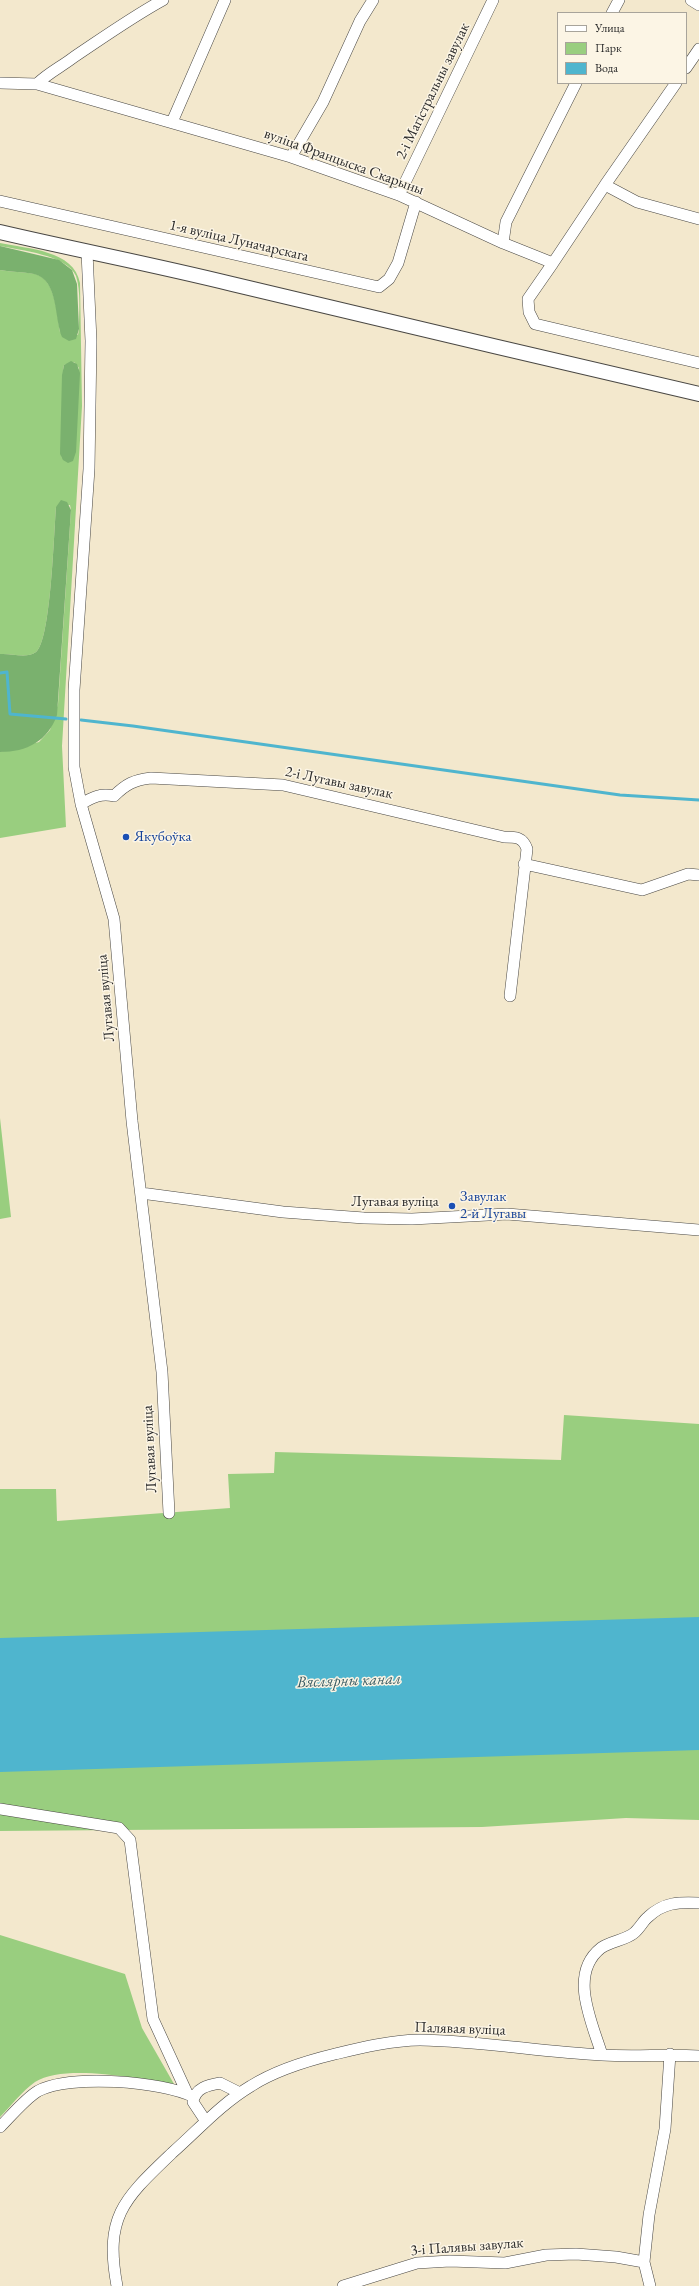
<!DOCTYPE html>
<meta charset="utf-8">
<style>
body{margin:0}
#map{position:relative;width:699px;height:2286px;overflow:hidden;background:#f3e8cd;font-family:"EB Garamond",serif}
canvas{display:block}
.legend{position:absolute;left:557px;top:12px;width:130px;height:72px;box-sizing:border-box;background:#fcf5e5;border:1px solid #a8a49b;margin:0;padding:5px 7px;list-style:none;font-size:12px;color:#2b2b2b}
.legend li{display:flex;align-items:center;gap:8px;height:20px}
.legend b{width:20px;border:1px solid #a8a49b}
</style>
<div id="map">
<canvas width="699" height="2286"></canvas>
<ul class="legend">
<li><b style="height:5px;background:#fff"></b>Улица</li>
<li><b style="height:11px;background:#99ce7f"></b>Парк</li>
<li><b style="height:11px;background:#4fb5ce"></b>Вода</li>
</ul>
</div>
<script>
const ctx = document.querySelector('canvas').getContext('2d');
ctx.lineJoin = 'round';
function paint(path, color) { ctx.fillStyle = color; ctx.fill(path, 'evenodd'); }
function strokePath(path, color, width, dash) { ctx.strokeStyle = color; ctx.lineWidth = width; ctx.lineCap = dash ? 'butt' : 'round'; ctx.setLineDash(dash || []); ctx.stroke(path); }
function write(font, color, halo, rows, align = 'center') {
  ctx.font = font + ' "EB Garamond",serif'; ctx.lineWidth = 3; ctx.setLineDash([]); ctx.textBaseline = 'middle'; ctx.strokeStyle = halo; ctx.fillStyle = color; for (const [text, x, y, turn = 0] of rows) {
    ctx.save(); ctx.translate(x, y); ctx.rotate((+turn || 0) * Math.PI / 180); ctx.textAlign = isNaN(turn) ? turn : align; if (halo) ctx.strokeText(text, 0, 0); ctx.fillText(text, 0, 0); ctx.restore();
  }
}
const green = new Path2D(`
 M0,243C28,249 74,250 80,283L82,406L62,746L66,827L0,838V752L39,742L50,730L58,704L71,510L70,505L56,507C54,530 51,641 36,652C26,659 12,653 0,654V270C11,272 24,272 35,274C56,279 57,315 60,332L78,335L79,329C79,313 81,291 76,276C67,255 20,250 0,246ZM74,362L79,368L61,458L63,370L64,365Z
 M0,1118L11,1217L0,1219Z
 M564,1415L699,1424V1820L626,1818L482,1827L0,1831V1489H56L57,1521L230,1508L228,1474L274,1473L275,1452L561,1460Z
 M0,1935L125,1974L142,2028L174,2084C139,2079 65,2063 35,2082C22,2091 11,2106 0,2117Z`);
const forest = new Path2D(`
 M0,246L59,260L72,270L77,284L79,329L76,339L69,341L62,337C54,319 59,280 34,274C23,272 11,272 0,270Z
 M71,361L77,364L80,373L76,452L73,461L68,463L63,460L60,454L62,375L64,365Z
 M61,500L67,502L71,510L57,715C48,741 27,752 0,752V654C12,653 26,659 36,652C51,641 54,530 56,507Z`);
const water = new Path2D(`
 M699,1617V1750L0,1772V1638Z`);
const stream = new Path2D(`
 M0,673L7,672L10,714L66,719
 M81,720L133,726L620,795L699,800`);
const minor = new Path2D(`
 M691,0L699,5
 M612,13L619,0
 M686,68L699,49
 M0,83L37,84L291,157L399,195L503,243L553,263L605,185L637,202L699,219
 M37,84C48,73 61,67 74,57C104,37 132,17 163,0
 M172,122L225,0
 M291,157L323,102L360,21L373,0
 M605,185L676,83
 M399,195L493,0
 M0,201L379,287L389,279L398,263L416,202
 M503,243L506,222L576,83
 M87,252L91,341L89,469L74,690V767L81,804L114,919L132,1121L162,1372L169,1513
 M553,263L528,299L529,312L535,324L699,363
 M81,804C93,797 101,793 114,796C126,784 134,780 151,778L283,785L504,837C516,837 523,837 527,849L510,996
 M524,864L642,890L688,874L699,875
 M141,1193L283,1212L364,1218L412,1219L507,1214L699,1230
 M0,1809L119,1828L130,1840L153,2019L187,2093
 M602,2055C592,2022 568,1974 601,1948C611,1941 626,1940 634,1933C640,1928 643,1921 648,1917C664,1902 679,1902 699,1903
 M205,2120L193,2102C195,2088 208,2085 220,2083L240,2093
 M0,2127C10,2117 26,2098 38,2091C71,2074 161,2081 194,2097
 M117,2286C104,2216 124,2199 172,2153C198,2130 221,2104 251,2086C276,2070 306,2061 335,2054C360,2048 393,2040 420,2040C481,2041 541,2052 602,2055C635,2057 667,2054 699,2056
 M343,2286L417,2263L450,2261L505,2263L546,2255L576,2254L616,2257L644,2262
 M650,2286L644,2262L649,2215L665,2129L670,2054`);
const tertiary = new Path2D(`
 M0,232C77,250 155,265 232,284C388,321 543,358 699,394`);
const markers = [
 [126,837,4,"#1a4fb4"],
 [452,1206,4,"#1a4fb4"]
];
const streetNames = [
 ["2-і Магістральны завулак",433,91,-64],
 ["вуліца Францыска Скарыны",344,162,20],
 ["1-я вуліца Луначарскага",239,241,13],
 ["2-і Лугавы завулак",339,783,12],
 ["Лугавая вуліца",106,998,-95],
 ["Лугавая вуліца",395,1202],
 ["Лугавая вуліца",150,1449,-93],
 ["Палявая вуліца",460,2029,2],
 ["3-і Палявы завулак",467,2247,-4]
];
const transitNames = [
 ["Якубоўка",134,837],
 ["Завулак",460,1197],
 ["2-й Лугавы",460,1214]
];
const waterNames = [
 ["Вяслярны канал",349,1681,-2]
];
paint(green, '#99ce7f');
paint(forest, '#7ab16e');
paint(water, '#4fb5ce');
strokePath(stream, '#4fb5ce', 3);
strokePath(minor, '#494743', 12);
strokePath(tertiary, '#494743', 16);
strokePath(minor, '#fff', 11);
strokePath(tertiary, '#fff', 14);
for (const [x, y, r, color] of markers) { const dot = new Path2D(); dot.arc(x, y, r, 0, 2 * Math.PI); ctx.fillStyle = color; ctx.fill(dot); strokePath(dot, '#fcf5e5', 1.5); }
write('15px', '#2b2b2b', '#fcf5e5', streetNames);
write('15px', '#164399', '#fcf5e5', transitNames, 'left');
write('italic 16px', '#385b64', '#fcf5e5', waterNames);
</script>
